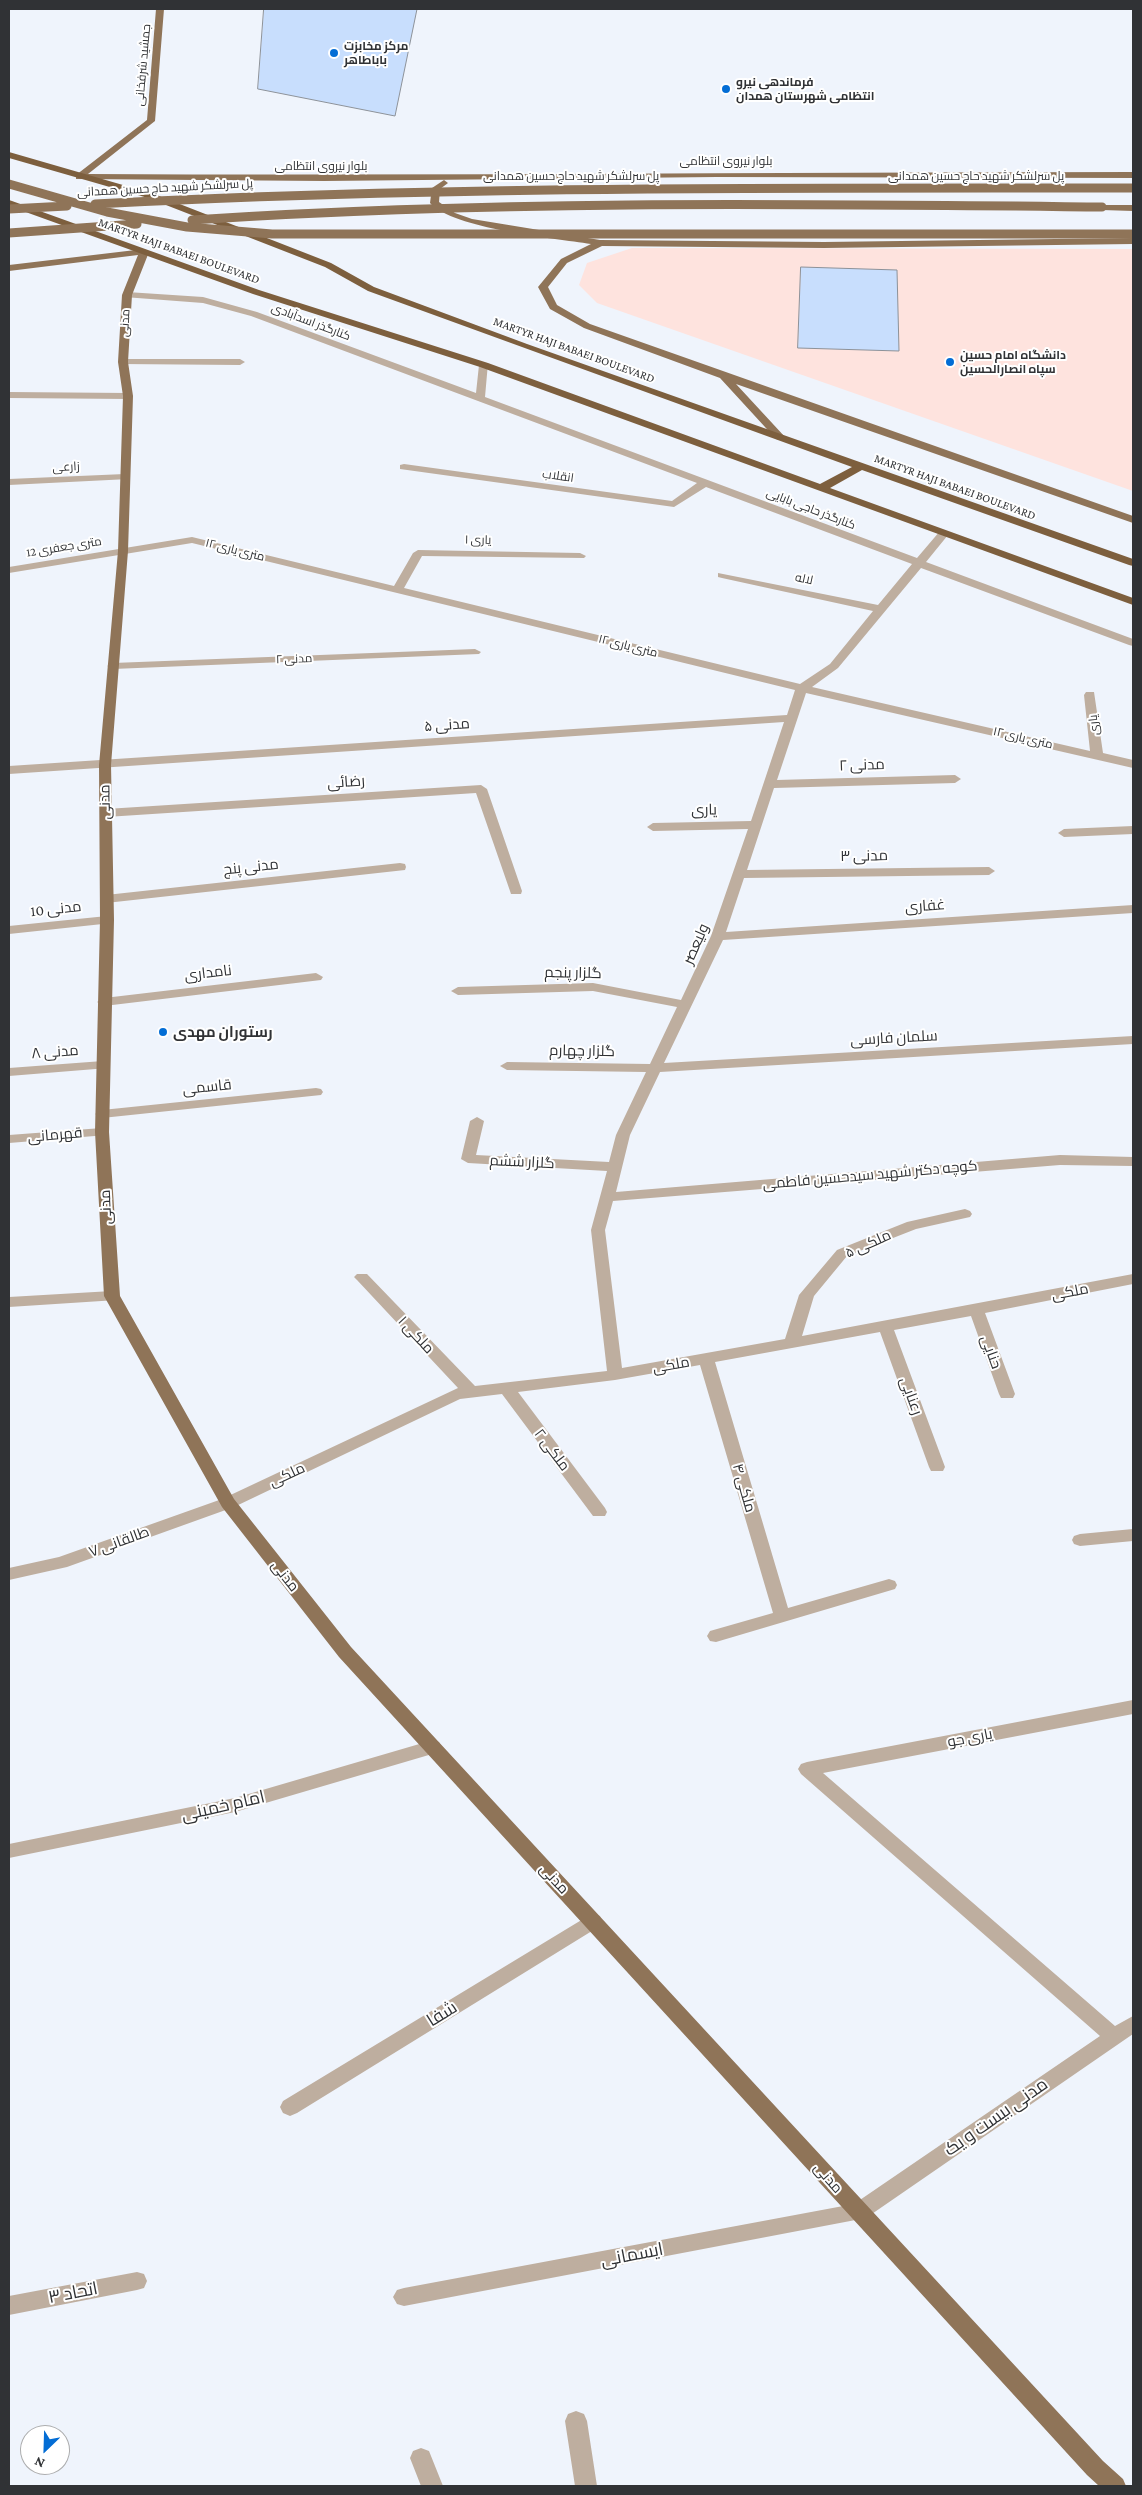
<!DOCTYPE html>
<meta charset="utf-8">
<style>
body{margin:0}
#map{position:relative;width:1142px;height:2495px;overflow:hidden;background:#eff4fc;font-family:"Crimson Pro",serif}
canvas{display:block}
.frame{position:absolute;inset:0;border:10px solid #303235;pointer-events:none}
.north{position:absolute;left:20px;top:2425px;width:50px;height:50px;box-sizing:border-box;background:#fff;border:1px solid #acadae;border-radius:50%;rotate:204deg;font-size:14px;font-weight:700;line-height:20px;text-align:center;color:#303235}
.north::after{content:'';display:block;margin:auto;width:18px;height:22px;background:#036dd5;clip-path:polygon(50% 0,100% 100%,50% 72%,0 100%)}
</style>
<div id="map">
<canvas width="1142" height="2495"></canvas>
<div class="frame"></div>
<div class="north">N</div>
</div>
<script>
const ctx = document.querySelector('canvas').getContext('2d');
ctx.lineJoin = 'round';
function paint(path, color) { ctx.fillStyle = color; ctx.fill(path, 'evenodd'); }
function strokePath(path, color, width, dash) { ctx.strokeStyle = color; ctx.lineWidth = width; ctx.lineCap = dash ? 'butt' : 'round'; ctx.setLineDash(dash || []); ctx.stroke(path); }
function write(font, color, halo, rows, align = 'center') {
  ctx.font = font + ' "Crimson Pro",Cairo,serif'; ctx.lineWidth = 4; ctx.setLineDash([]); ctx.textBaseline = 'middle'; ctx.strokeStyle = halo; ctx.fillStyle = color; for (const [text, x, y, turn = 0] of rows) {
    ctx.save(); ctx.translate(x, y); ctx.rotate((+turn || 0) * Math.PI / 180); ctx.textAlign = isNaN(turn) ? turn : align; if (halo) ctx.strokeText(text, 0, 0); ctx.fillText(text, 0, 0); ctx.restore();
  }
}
const education = new Path2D(`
 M632,248L1133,249V491L597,303L579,285L587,263Z`);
const building = new Path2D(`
 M264,9H417L395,116L258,89Z
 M801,267L897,270L899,351L798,348Z`);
const minor = new Path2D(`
 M127,292L203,297L257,312L476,393L479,365L488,363L485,397L917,558L940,531H948V535L926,562L1133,639V646L1129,645L921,568L838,668L812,687L1090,751L1084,695L1086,692H1094L1103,753L1133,760V768L806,693L777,780L955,775L961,779L955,783L774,788L747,870L989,867L995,871L989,875L744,878L726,932L1133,905V913L723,940L664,1063L1133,1036V1044L660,1072L630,1135L616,1192L1060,1155L1133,1157V1166L1060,1165L613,1201L605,1230L622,1368L785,1339L799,1295L837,1250L907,1222L965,1209L970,1211L972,1214L970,1217L916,1229L847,1256L814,1296L802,1336L1133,1274V1284L985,1313L1015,1394L1013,1398H1001L999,1394L971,1316L894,1330L945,1467L943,1471H931L929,1467L880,1332L715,1362L788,1608L889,1579L895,1581L897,1585L895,1589L716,1642L710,1641L707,1636L710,1631L773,1613L700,1365L615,1380L518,1392L605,1508L607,1512L605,1516H593L502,1394L460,1399L234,1507L67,1567L9,1580V1568L59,1557L222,1499L458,1388L357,1280L354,1277L357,1274H367L475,1386L607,1371L591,1230L607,1171L468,1163L461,1159L470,1121L477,1117L484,1121L476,1155L609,1162L616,1135L646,1072L507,1070L500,1066L507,1062L650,1064L677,1007L593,991L458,995L451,991L458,987L593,983L681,1000L711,936L748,829L653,831L647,827L653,823L751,821L784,722L9,774V766L787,715L795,690L192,543L9,573V567L192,537L394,586L413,553L418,550L580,553L586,556L584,558L422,556L404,588L800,684L830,664L873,611L722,578L718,577V573L878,605L912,564L706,487L674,507L400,469V465L404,464L672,501L697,483L251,316L203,303L124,297V293Z
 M123,359H240L245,362L240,365L120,364V360Z
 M9,392L128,393L133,396L128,399L9,398Z
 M125,474L130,477L129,479L9,485V479Z
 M475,649L481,652L479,654L113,669L107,666L113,663Z
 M481,785L487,789L522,891L521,894H511L510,891L476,793L106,817L100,813L106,809Z
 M1133,826V834L1064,837L1058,833L1064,829Z
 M400,863L405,864L406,867L405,870L106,903L100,899L106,895Z
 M107,916L114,920L112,923L9,934V926Z
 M316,973L323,977L321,980L104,1006L97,1002L104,998Z
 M103,1061L108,1062L110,1065L108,1068L9,1076V1068Z
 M316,1088L321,1089L323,1092L321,1095L102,1118L95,1114L102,1110Z
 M102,1128L109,1132L107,1135L9,1143V1135Z
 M112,1291L120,1296L117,1300L9,1307V1297Z
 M1133,1529V1541L1080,1546L1074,1544L1072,1540L1074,1536L1080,1534Z
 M1133,1700V1714L823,1773L1115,2026L1133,2016V2034L866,2218L404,2306L397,2304L393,2297L397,2290L404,2288L854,2204L1100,2036L801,1774L798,1769L801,1764L807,1762Z
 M433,1740L439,1742L442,1747L439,1752L235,1812L9,1858V1844L235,1798Z
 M593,1913L600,1916L602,1921L600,1926L297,2113L290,2116L283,2113L280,2107L283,2101Z
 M137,2272L144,2274L147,2281L144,2288L137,2290L9,2315V2296Z
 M576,2411L584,2414L587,2421L597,2486H575L565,2421L568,2414Z
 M421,2448L429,2451L443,2486H421L410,2458L413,2451Z`);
const major = new Path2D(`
 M156,9H164L155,121L88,174C436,176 785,172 1133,172V178L717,177L324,181L76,179V175L147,120Z
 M444,180L448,183L440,189L439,202L455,213L472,219L600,240L824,242L1133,238V244L824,248L602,246L567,263L548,287L557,305L590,324L1133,516V523L736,384L785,437L780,440L776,439L720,378L584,328L550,309L538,287L561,259L591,244C553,238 454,229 430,203L432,188Z
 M1099,205H1133V211L1102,210L1098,207Z
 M144,249L149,252L132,295L128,362L133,396L128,551L111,765L114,920L109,1132L120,1296L234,1499L351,1647L1103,2461L1123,2479L1126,2486H1099L1087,2475L339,1657L222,1507L104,1296L95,1132L100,920L99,765L118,551L123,396L118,362L122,295L138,255L9,271V265Z`);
const highway = new Path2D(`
 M9,152L154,194L331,263L374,287L527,344L1133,559V566L1129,565L862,470L830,488L1133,598V605L480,367L253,294L9,206V200L12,201L259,290L488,363L820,484L852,467L368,291L325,267L148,198L9,158Z`);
const majorBridge = new Path2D(`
 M9,184L107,212L187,227L272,234H1133
 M95,204C441,186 787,188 1133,188
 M9,209L67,206
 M192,220C495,200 798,204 1102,207
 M9,233L137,224`);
const markers = [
 [334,53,5,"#036dd5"],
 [726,89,5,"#036dd5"],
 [950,362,5,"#036dd5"],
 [163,1032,5,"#036dd5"]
];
const farPoinames = [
 ["مرکز مخابزت",344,46],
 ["باباطاهر",344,60],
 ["فرماندهی نیرو",736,82],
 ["انتظامی شهرستان همدان",736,96],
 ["دانشگاه امام حسین",960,355],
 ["سپاه انصارالحسین",960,369]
];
const farStreetnames = [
 ["جمشید شرفخانی",143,65,-85],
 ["بلوار نیروی انتظامی",726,161],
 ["بلوار نیروی انتظامی",321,166],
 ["پل سرلشکر شهید حاج حسین همدانی",571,176],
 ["پل سرلشکر شهید حاج حسین همدانی",976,176],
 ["پل سرلشکر شهید حاج حسین همدانی",165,188,-3],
 ["MARTYR HAJI BABAEI BOULEVARD",179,251,20],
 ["کنارگذر اسدآبادی",311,322,21],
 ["مدنی",125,323,-86],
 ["MARTYR HAJI BABAEI BOULEVARD",574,350,20],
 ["زارعی",66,467,-3],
 ["انقلاب",558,476,8],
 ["MARTYR HAJI BABAEI BOULEVARD",955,487,20],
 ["کنارگذر حاجی بابایی",811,509,21],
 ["یاری ۱",478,540,1],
 ["12 متری جعفری",64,547,-9],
 ["۱۲ متری یاری",235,550,14],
 ["لاله",804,579,12],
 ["۱۲ متری یاری",628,646,14],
 ["مدنی ۲",294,659,-2],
 ["یاری",1094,725,-96],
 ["۱۲ متری یاری",1023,738,13]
];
const streetNames = [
 ["مدنی ۵",447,725,-4],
 ["مدنی ۲",862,765,-2],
 ["رضائی",346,782,-4],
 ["مدنی",105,802,-91],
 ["یاری",704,810,-1],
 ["مدنی ۳",864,856,-1],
 ["مدنی پنج",251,867,-6],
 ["غفاری",925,906,-4],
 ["مدنی 10",56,909,-6],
 ["ولیعصر",696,944,-66],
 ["نامداری",208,973,-7],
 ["گلزار پنجم",573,973,1],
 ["سلمان فارسی",894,1038,-3],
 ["گلزار چهارم",582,1051,1],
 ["مدنی ۸",55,1052,-4],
 ["قاسمی",207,1087,-6],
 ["قهرمانی",55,1135,-5],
 ["گلزار ششم",522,1162,3],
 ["کوچه دکتر شهید سیدحسین فاطمی",870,1175,-5],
 ["مدنی",106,1207,-93],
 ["ملکی ۵",868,1244,-24],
 ["ملکی",1070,1292,-11],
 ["ملکی ۱",416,1335,47],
 ["حنایی",991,1352,70],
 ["ملکی",671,1365,-10],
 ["رعنایی",911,1396,70],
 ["ملکی ۲",552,1450,53],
 ["ملکی",287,1475,-25],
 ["ملکی ۴",744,1488,74],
 ["طالقانی ۷",119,1542,-20],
 ["مدنی",285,1576,52],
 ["یاری جو",970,1738,-11],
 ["مدنی",554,1879,47],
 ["مدنی",828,2178,48]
];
const poiNames = [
 ["رستوران مهدی",173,1032]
];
const nearStreetnames = [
 ["امام خمینی",223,1806,-13],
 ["شفا",442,2014,-32],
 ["مدنی بیست و یک",996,2117,-35],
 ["ایسمانی",632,2255,-11],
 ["اتحاد ۳",73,2293,-11]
];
paint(education, '#fee3de');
paint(building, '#c8defd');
strokePath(building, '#8d9299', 1);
paint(minor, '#beae9f');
paint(major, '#8f7458');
paint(highway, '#7d5f3e');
strokePath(majorBridge, '#8f7458', 9);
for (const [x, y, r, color] of markers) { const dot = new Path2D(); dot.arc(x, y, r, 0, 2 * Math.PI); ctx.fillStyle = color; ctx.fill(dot); strokePath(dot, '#fff', 2); }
write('bold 12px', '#303235', '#fff', farPoinames, 'left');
write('12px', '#303235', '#fff', farStreetnames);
write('15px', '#303235', '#fff', streetNames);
write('bold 15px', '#303235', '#fff', poiNames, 'left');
write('18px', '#303235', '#fff', nearStreetnames);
</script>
